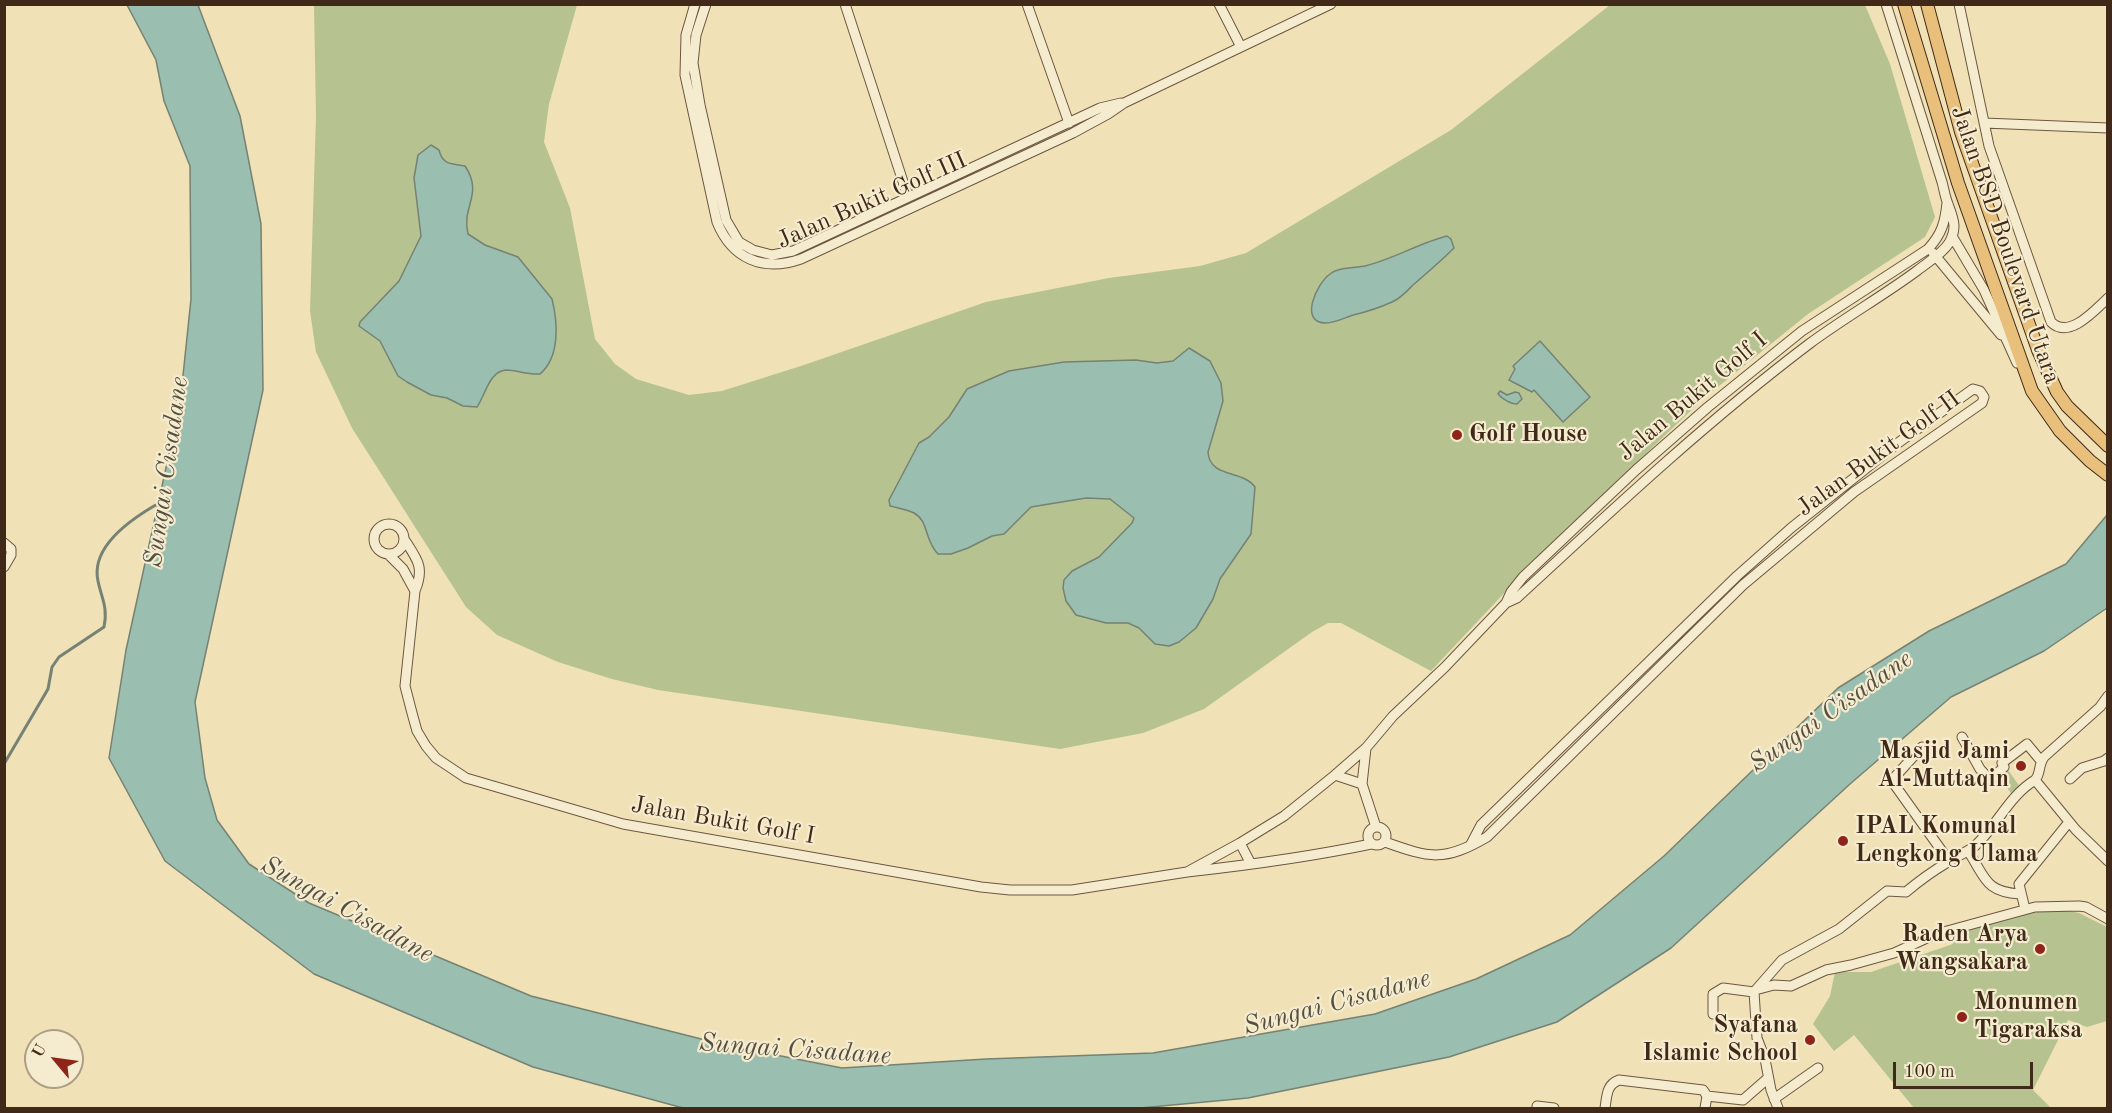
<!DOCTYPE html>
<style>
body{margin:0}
#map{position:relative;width:2112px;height:1113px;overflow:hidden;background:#f0e1b7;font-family:"Old Standard TT",serif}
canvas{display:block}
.frame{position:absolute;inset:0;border:6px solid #402918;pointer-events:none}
.north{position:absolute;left:24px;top:1029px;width:60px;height:60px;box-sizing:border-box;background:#f5ecd0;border:2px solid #ad9e86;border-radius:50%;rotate:299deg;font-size:16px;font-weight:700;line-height:24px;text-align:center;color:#402918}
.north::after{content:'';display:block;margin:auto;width:21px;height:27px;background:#8f2418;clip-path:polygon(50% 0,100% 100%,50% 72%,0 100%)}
.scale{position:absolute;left:1893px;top:1062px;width:140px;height:27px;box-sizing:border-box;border:3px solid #402918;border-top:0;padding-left:8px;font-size:18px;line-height:21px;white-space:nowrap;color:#402918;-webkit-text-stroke:4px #f5ecd0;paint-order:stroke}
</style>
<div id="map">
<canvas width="2112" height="1113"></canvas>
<div class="frame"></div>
<div class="north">U</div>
<div class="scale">100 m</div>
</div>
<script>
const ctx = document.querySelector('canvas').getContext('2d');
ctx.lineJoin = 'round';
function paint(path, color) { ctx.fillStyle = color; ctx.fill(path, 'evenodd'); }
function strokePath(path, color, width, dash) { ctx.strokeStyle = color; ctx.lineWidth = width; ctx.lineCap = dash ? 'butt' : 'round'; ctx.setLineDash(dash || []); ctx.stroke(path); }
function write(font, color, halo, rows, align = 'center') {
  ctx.font = font + ' "Old Standard TT",serif'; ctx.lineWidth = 4.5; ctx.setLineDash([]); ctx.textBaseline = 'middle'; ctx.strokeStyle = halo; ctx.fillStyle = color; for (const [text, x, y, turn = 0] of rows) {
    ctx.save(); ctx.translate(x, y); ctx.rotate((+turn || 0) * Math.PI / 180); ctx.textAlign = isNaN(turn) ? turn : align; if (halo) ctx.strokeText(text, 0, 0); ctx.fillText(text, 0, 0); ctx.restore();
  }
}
const green = new Path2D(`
 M314,5H577L549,104L544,142L570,208L595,339L615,364L636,379L689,395L722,391L804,365L986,302L1109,278L1200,266L1246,253L1451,130L1610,5H1865L1890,64L1935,217L1925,237L1808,314L1703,399L1540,555L1431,671L1341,623H1328L1312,632L1204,709L1143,733L1060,749L658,690L612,679L558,662L497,635L466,607L352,428L316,352L310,311L316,116Z
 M2006,767L2020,787L2012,794L1997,776Z
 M2064,910L2079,913L2107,927V1021L2087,1027L2068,1020L2033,1090L2051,1108H1914L1854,1035L1834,1051L1813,1024L1830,996L1835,972H1871L1953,944L1948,934L2033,911Z`);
const water = new Path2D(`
 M127,5H198L240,116L261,224L263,390L195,702L205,778L217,820L249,864L309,903L531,996L725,1045L842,1068L986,1059L1153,1053L1375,1014L1476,979L1570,935L1664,856L1838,688L1929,631L2066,564L2107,515V608L2044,651L1951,697L1850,784L1671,948L1557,1022L1449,1057L1248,1098L1140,1108H683L533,1067L314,974L165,861L109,758L126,650L180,404L191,299L190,166L164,101L156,60Z
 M431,145L439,150C443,166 452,163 465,166C484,194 461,207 468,234L485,245L518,257L552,299C558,323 560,357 540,374C527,375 517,370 506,370C489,371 485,396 477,407L463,406L447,398L431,395L407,382L398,376L380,341L359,326L360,322L399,281L421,236L414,178L418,155Z
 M1447,236L1451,239L1454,248C1441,261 1427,273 1413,285C1407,291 1400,299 1392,302C1379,308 1366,312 1353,315C1344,318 1335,323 1326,323C1298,323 1317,283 1330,274C1339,267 1354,268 1365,266C1394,259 1419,243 1447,236Z
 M1540,341L1590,397L1563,422L1534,390L1532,392L1509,380L1515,369L1513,366Z
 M1189,348L1210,361L1221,383L1223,401L1208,452C1210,479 1242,469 1255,487L1251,534L1220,579L1213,599L1196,628L1179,642L1169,646L1155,644L1139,628L1128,623H1106L1076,615L1066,601L1063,588L1064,580L1072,571L1099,557L1132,523L1134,518L1110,499L1086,498L1031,507L1004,534L992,536L968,548L951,554H938C924,540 929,521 914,513C907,510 898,508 890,506L889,500L919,443L929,437L949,417L967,389L1009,371L1064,362L1136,360L1157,363L1173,361Z
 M1500,391L1507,395L1515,392L1519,393L1522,399L1517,404C1511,404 1502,399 1498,394Z`);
const stream = new Path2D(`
 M4,764L48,689L52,667L59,657L104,627C108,607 102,600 98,581C90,545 134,517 161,502`);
const minor = new Path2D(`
 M695,4L686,35L685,75L717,222C732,259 763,272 801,259L1073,133L1108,114L1124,103L1331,4
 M706,4L696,35L693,63L700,105L726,220L739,242L753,250L772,255L793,251L1100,108L1121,103
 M845,4L908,197
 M1027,4L1069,123
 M1219,4L1241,47
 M1959,4L1989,146L2051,322C2069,340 2095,310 2108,298
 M1984,123L2108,128
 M1952,236L1984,290L2017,363
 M1933,253L2001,335
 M374 539a15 15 0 1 1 30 0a15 15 0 1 1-30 0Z
 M404,539C417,559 425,567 415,591L405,686L412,713L417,731L426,746L436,758L466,778L623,824L981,887L1010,890H1072L1187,872
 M4,543L11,549V555L4,567
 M388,554L403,569L415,591
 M1506,603L1517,598C1612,510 1706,422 1809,344C1844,318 1883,296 1918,270C1928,262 1942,254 1949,243C1958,228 1953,218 1948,204C1945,197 1944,189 1942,182L1886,4
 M2108,696L2100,707L2044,757C2038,765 2041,774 2035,780L2076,830L2108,861
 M1962,737L1980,769L1990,780L2004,767L2002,763L2027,744L2041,761
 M1922,747L1893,779L1894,784L1949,861
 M1366,748L1362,784L1376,827
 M1335,775L1362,784
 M2070,779L2082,768L2104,761L2108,758
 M1368 836a9 9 0 1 1 18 0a9 9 0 1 1-18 0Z
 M1385,842C1430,858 1444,862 1487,837L1743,585L1854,492L1982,403L1984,397L1980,391L1973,389L1898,443L1791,528L1737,576L1481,825L1471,844
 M1240,843L1251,864
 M1371,844C1310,857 1249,865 1187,872L1240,843L1284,816L1335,775L1366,748L1393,716L1445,667L1506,603L1511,592L1523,577L1636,470L1708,407L1802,331L1928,249C1942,234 1945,222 1947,203
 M1968,851C1986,878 1985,892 2020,894
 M2025,909L2019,884L2069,822
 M1759,989L1774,985L1791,986L1826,970L1851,965L1894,953L1936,934L2035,907L2079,906L2086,907L2108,919
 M1713,1014V994L1723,988L1754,992
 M1707,1096L1743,1100L1767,1079
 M1774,1099L1818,1068
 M1537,1106L1554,1108
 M1605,1108C1607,1096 1606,1085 1619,1080L1703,1090L1707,1096L1705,1108
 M1778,1108L1771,1090L1765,1059L1757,1038L1754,992L1782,960L1839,929L1887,891L1906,892C1919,881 1933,871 1948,862C1957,856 1968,852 1976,845C1998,824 2009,796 2035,780`);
const major = new Path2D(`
 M1904,4L1958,183L2032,391L2060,431L2090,461L2108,475
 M1927,4L1961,132L2038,350L2057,392L2067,406L2108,446`);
const markers = [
 [1457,435,6,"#8f2418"],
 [2021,766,6,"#8f2418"],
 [1843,841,6,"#8f2418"],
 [2040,949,6,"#8f2418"],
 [1962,1017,6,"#8f2418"],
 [1810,1040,6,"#8f2418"]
];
const streetNames = [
 ["Jalan Bukit Golf III",872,201,-24],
 ["Jalan BSD Boulevard Utara",2005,245,71],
 ["Jalan Bukit Golf I",1693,397,-40],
 ["Jalan Bukit Golf II",1879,454,-36],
 ["Jalan Bukit Golf I",723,821,10]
];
const poiNames = [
 ["Golf House",1469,435],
 ["Masjid Jami",2009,752,"right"],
 ["Al-Muttaqin",2009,780,"right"],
 ["IPAL Komunal",1855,827],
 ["Lengkong Ulama",1855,855],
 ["Raden Arya",2028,935,"right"],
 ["Wangsakara",2028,963,"right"],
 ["Monumen",1974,1003],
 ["Tigaraksa",1974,1031],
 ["Syafana",1798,1026,"right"],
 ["Islamic School",1798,1054,"right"]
];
const waterNames = [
 ["Sungai Cisadane",167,472,-82],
 ["Sungai Cisadane",1831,712,-35],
 ["Sungai Cisadane",347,910,29],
 ["Sungai Cisadane",1337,1003,-15],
 ["Sungai Cisadane",795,1050,4]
];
paint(green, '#b6c391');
paint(water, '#9abeaf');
strokePath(water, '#768273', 1.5);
strokePath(stream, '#768273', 3);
strokePath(minor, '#6c5740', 11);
strokePath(major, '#402918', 14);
strokePath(minor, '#f5ecd0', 9);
strokePath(major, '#e8c07c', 12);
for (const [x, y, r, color] of markers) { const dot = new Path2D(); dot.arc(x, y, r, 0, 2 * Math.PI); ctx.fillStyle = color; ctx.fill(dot); strokePath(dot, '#f5ecd0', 2); }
write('24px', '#402918', '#f5ecd0', streetNames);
write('bold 24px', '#402918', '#f5ecd0', poiNames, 'left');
write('italic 26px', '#564e3e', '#f5ecd0', waterNames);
</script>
